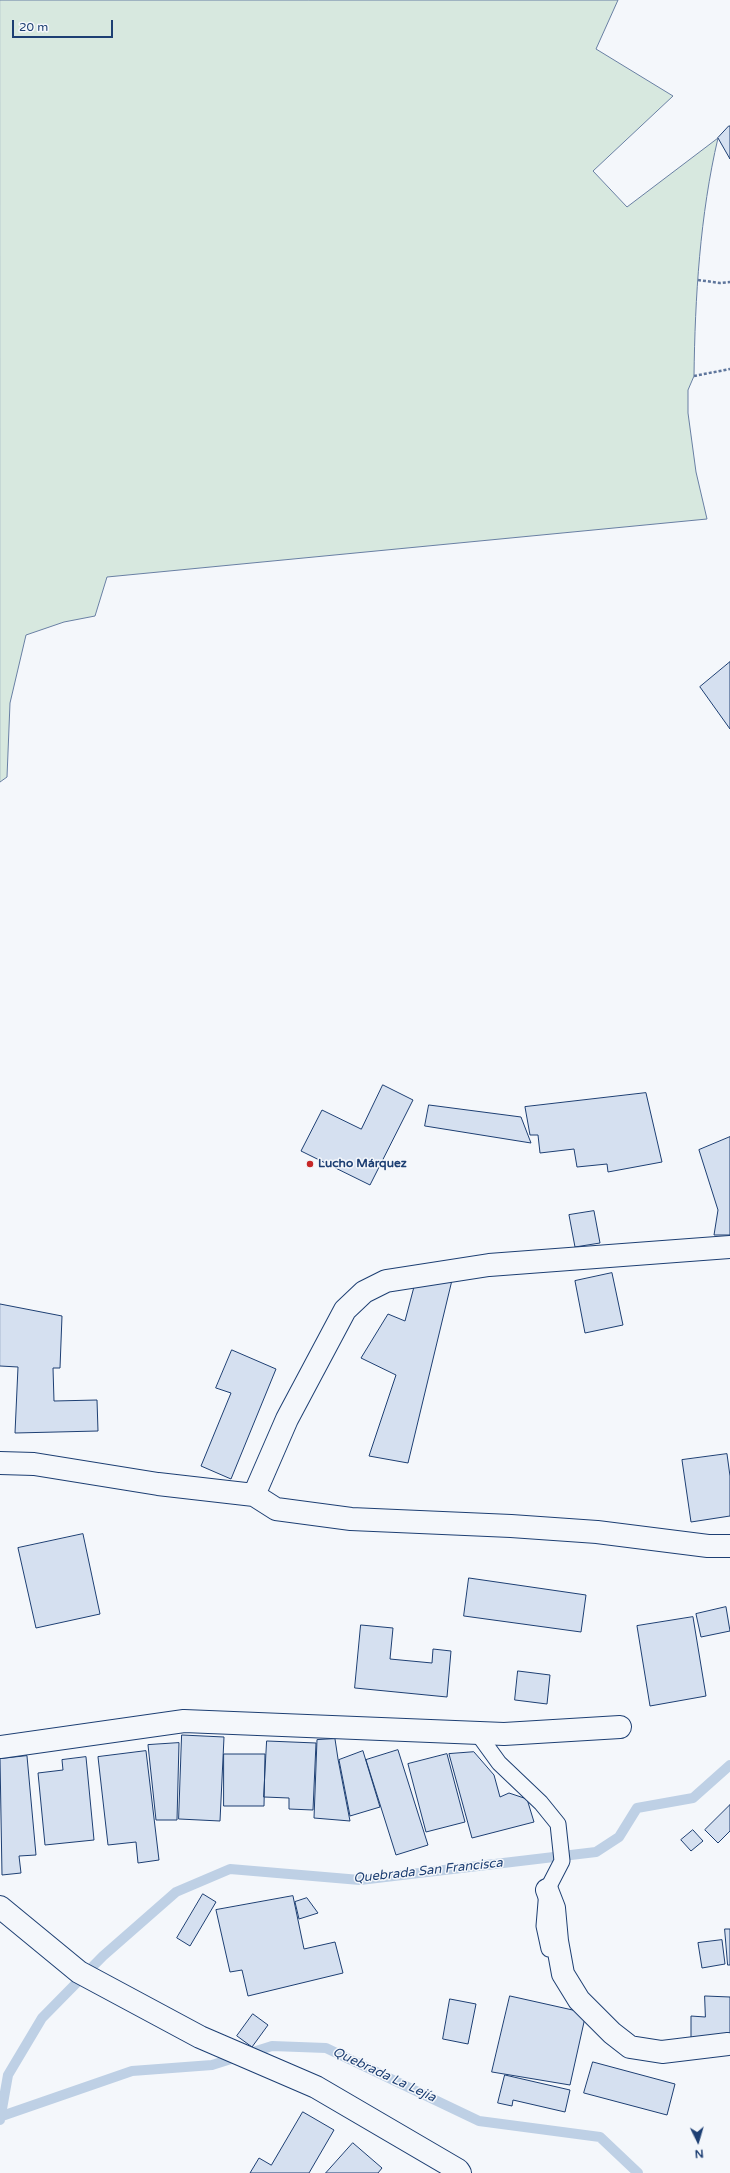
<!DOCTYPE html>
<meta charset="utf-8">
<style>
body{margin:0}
#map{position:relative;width:730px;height:2173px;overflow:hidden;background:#f4f7fb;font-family:"Varela Round",sans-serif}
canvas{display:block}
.north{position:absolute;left:678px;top:2121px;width:40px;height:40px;-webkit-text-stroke:3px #f4f7fb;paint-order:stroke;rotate:175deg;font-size:11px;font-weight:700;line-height:16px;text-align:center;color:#1d3f73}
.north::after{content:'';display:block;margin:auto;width:14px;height:18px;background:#1d3f73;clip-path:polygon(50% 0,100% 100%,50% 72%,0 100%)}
.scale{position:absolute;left:12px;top:20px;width:101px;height:18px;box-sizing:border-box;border:2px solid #1d3f73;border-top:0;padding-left:5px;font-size:12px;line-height:14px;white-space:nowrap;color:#1d3f73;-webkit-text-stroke:3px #f4f7fb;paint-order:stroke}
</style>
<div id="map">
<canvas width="730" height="2173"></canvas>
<div class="north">N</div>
<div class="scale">20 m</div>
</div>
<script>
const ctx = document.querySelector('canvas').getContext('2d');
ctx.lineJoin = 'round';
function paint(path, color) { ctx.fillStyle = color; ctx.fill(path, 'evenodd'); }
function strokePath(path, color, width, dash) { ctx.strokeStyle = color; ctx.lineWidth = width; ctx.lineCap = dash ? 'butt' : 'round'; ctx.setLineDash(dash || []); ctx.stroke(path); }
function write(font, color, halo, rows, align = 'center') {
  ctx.font = font + ' "Varela Round",sans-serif'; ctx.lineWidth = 3; ctx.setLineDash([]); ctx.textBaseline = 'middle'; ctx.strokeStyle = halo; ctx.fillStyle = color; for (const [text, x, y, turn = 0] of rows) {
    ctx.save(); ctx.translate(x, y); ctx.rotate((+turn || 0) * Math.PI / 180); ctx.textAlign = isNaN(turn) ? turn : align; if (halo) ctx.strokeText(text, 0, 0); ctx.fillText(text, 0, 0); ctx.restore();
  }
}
const green = new Path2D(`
 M0,0H618L596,49L673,96L593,171L627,207L718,138C700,215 695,297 694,376L688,390V413L696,472L707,519L107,577L95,616L64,622L26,635L10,703L7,777L0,782Z`);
const stream = new Path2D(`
 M2,2116L132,2071L212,2065L272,2046L326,2048L479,2121L600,2137L638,2173
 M0,2120L8,2075L42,2018L103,1956L176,1892L230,1869L360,1880L596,1852L619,1837L637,1808L693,1798L730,1765`);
const building = new Path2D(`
 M729,126H730V159L718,138Z
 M730,662V729L700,687Z
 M383,1085L413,1100L370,1185L301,1151L322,1110L361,1129Z
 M646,1093L662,1162L608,1172L607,1164L577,1167L574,1149L540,1153L538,1135H530L525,1107Z
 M429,1105L521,1117L531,1143L425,1126Z
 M730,1137V1235H714L718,1210L699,1150Z
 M594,1211L600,1243L575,1247L569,1215Z
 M612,1273L623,1325L585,1333L575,1281Z
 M453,1276L408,1463L369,1456L396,1375L361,1358L388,1314L405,1321L415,1283Z
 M0,1304L62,1316L60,1368H53L54,1401L97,1400L98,1431L15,1433L18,1367L0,1366Z
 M232,1350L276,1369L231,1479L201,1466L231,1393L216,1388Z
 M727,1454L730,1476V1516L691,1522L682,1460Z
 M83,1534L100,1614L36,1628L18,1548Z
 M469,1578L586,1595L581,1632L464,1616Z
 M726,1607L730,1631L701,1637L696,1614Z
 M693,1617L706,1696L650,1706L637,1626Z
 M361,1625L393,1628L390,1659L432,1663L433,1649L451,1651L447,1697L355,1688Z
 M518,1671L550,1675L547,1704L515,1700Z
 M182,1735L224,1737L220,1821L179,1819Z
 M335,1739L338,1759L350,1821L314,1818L317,1740Z
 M267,1741L316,1743L313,1810L289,1809V1798L264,1797Z
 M179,1743L177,1820H156L148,1745Z
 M398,1750L428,1845L396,1855L366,1760Z
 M146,1751L159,1860L138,1863L136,1842L108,1845L98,1757Z
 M363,1751L380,1807L350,1816L339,1760Z
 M474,1752L494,1775L500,1797L509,1793L527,1799L534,1822L472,1838L449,1754Z
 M224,1754H265L264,1806H224Z
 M447,1754L465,1822L426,1832L408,1764Z
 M27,1756L36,1855L19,1856L21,1873L2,1875L0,1759Z
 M86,1757L94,1840L45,1845L38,1773L63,1770L62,1760Z
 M730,1805V1831L718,1843L705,1830Z
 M693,1830L703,1841L691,1851L681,1840Z
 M203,1894L216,1902L190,1946L177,1938Z
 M293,1896L304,1949L335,1942L343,1973L248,1996L242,1970L230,1972L216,1910Z
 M307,1898L318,1913L299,1919L295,1902Z
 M725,1929H730V1965H728Z
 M722,1940L725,1964L702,1968L698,1943Z
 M510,1996L586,2013L570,2085L492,2072Z
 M705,1996L730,1997V2037L691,2042V2016L705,2017Z
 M450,1999L476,2004L468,2044L443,2039Z
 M253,2014L268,2025L252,2047L237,2036Z
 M593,2062L675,2084L667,2115L584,2093Z
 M505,2075L570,2090L565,2112L513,2100L512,2106L498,2103Z
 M303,2112L334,2130L309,2173H250L259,2158L271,2165Z
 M353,2143L382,2168L378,2173H326Z`);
const path = new Path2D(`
 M698,280L720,283L730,282
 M694,376L730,369`);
const lane = new Path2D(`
 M478,1734L499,1763L541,1803L558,1824L562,1861L547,1890L544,1926L549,1949`);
const street = new Path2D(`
 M0,1463L34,1464L158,1484L254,1495L276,1509L351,1519L511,1526L597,1532L708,1546H730
 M254,1495L287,1419L345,1310L364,1292L386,1281L489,1265L730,1247
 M0,1747L184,1721L504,1734L620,1727
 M547,1890L554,1908L557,1941L563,1974L579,2000L612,2033L630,2047L662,2052L728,2044
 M0,1907L79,1972L200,2037L316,2087L458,2170L460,2173`);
const markers = [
 [310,1164,4,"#c62828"]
];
const poiNames = [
 ["Lucho Márquez",318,1164]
];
const waterNames = [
 ["Quebrada San Francisca",428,1871,-6],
 ["Quebrada La Lejía",384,2075,25]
];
paint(green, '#d7e8df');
strokePath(green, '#687fa3', 1);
strokePath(stream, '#bed0e5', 10);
paint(building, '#d5e0f0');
strokePath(building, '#1d3f73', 1);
strokePath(lane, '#1d3f73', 17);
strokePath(street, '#1d3f73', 24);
strokePath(path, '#5e769c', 2.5, [3, 2]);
strokePath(lane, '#f4f7fb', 15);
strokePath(street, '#f4f7fb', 22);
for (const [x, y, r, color] of markers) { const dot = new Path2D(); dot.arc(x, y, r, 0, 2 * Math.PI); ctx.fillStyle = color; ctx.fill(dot); strokePath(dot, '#f4f7fb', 1.5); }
write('bold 12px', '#1d3f73', '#f4f7fb', poiNames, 'left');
write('italic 13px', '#1d3f73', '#f4f7fb', waterNames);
</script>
